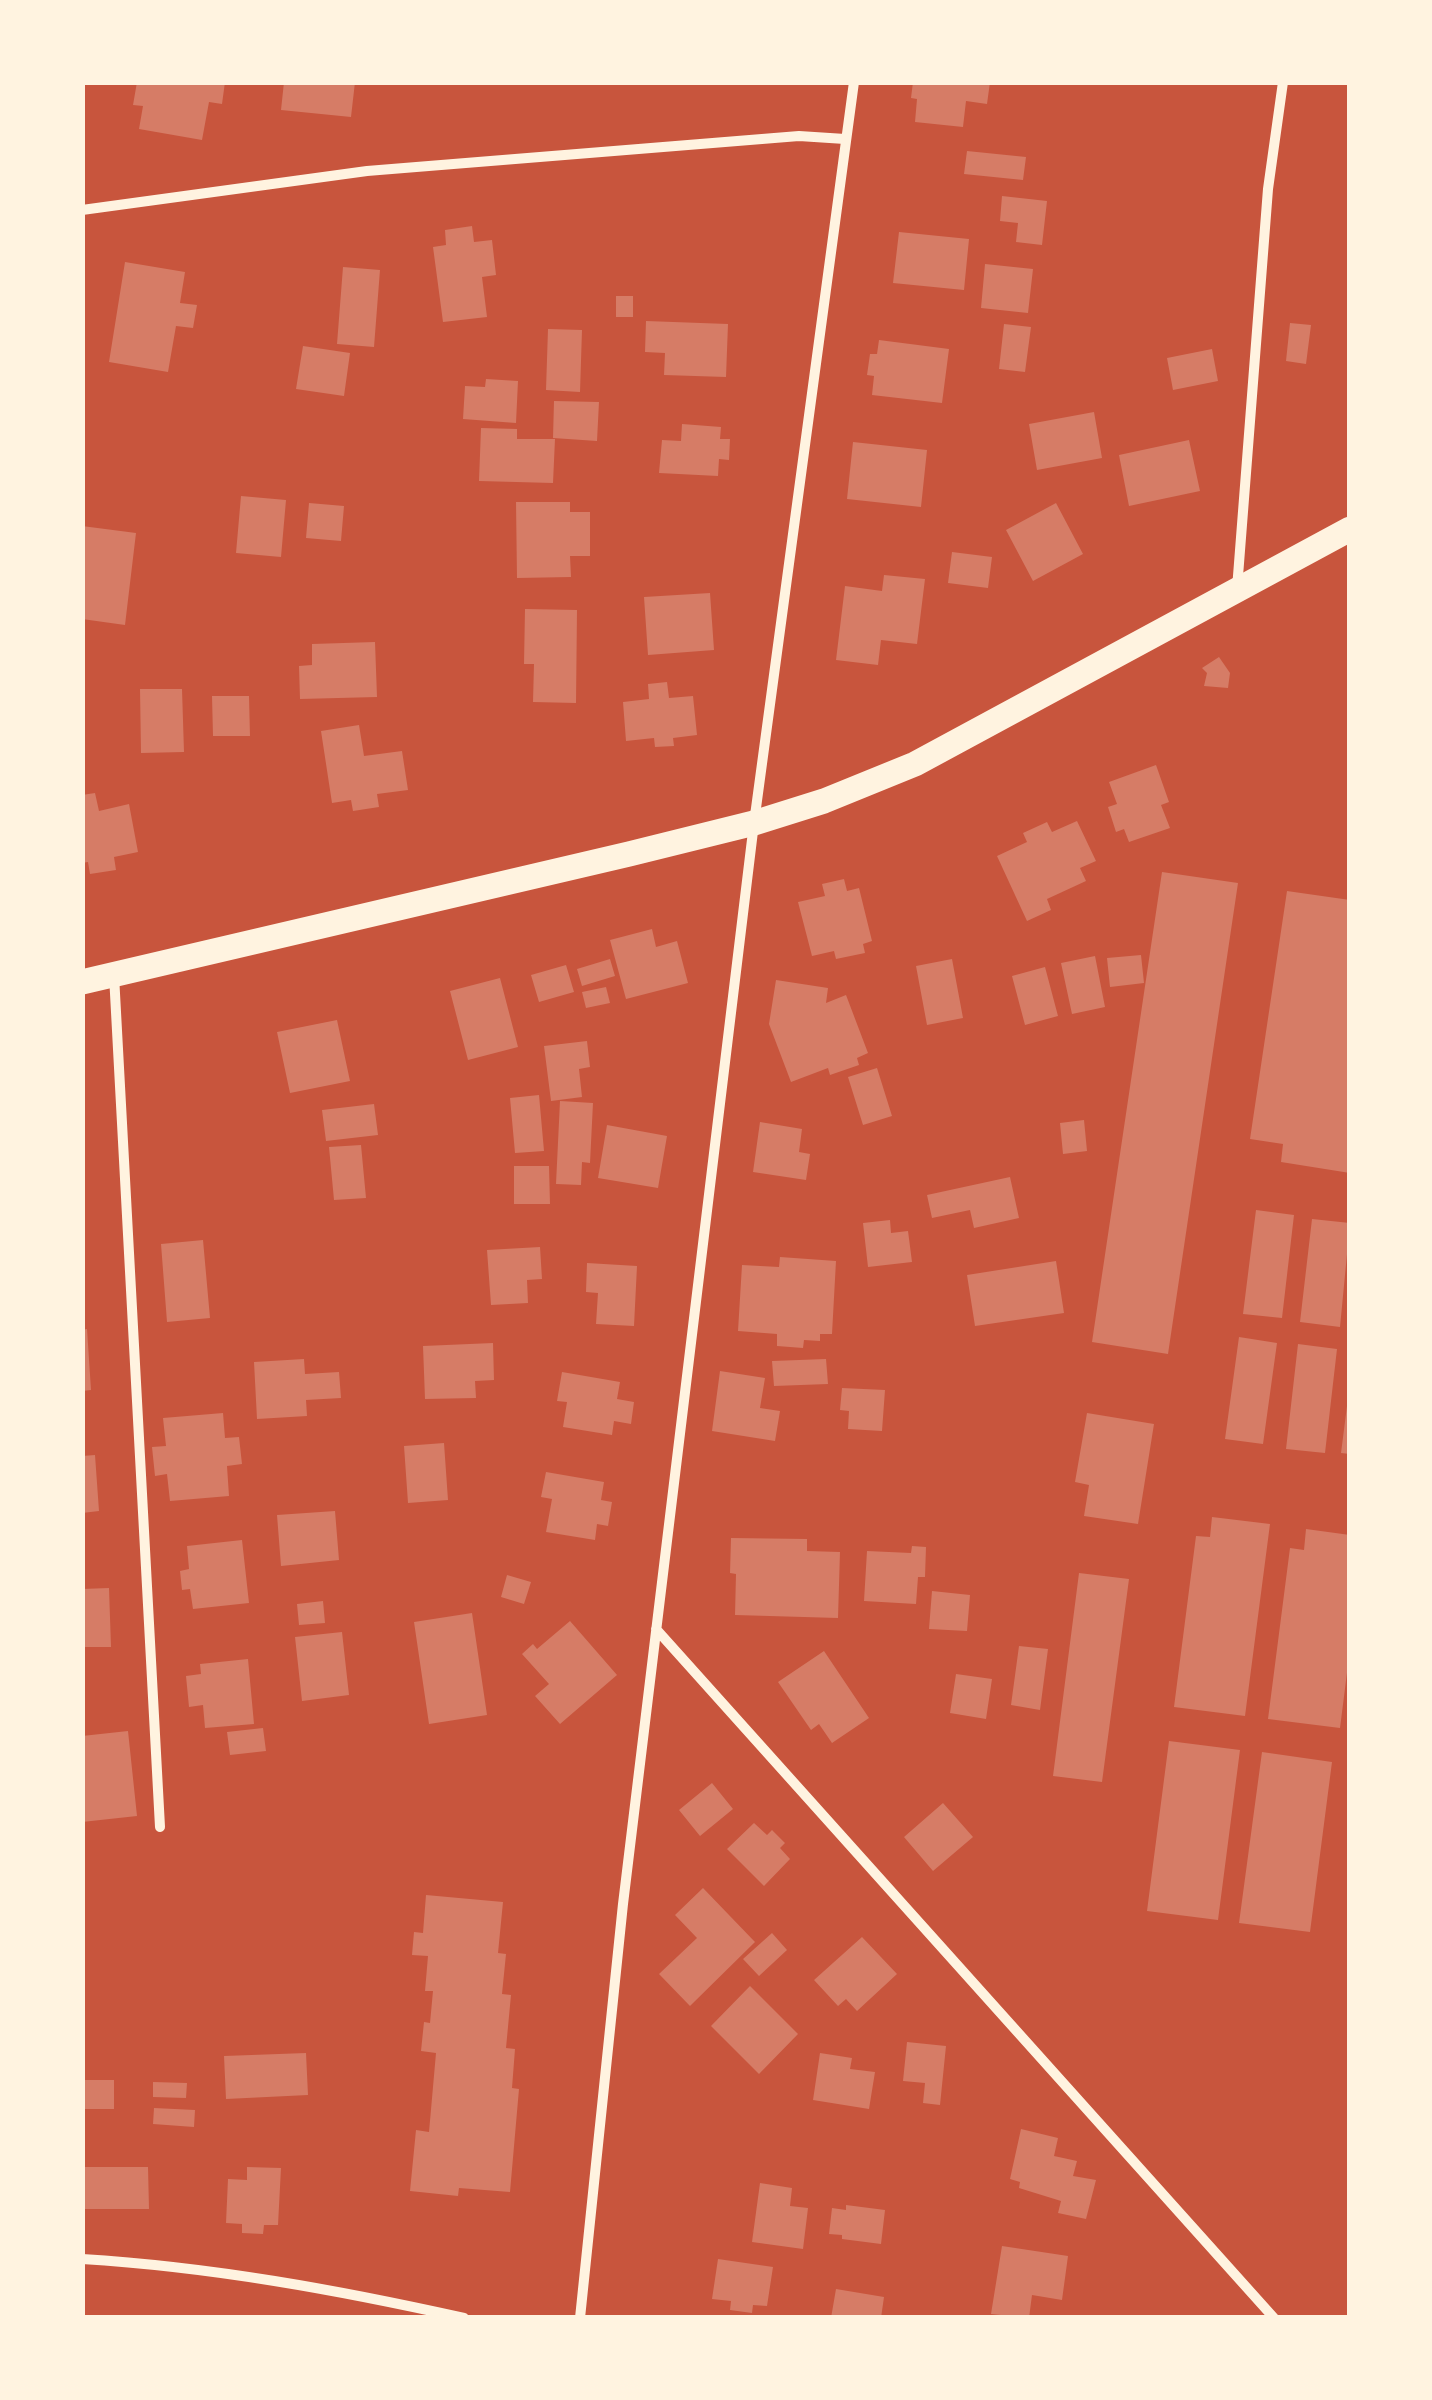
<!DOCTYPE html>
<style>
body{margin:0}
#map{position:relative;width:1432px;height:2400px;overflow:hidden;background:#c8553d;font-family:"Golos Text",sans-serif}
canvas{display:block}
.frame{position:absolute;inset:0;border:85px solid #fff3e0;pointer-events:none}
</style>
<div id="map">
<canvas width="1432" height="2400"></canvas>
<div class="frame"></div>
</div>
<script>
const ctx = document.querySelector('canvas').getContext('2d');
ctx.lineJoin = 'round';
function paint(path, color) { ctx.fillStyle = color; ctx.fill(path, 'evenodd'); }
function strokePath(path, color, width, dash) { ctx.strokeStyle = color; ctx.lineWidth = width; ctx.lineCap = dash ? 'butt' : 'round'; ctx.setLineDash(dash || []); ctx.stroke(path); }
const building = new Path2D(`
 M137,82H225L222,104L209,102L202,140L139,129L143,106L133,105Z
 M284,82H355L351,117L281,110Z
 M913,82H990L987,104L966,101L963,127L915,122L917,99L911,98Z
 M967,151L1026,157L1023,180L964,174Z
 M1002,196L1047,201L1042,245L1016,242L1018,223L1000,221Z
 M472,226L474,242L492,240L496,275L482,277L487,317L443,322L433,247L446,245L445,230Z
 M899,232L969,239L964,290L893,283Z
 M125,262L185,272L180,303L197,305L193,328L176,326L168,372L109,362Z
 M985,264L1033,269L1028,313L981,308Z
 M343,267L380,270L374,347L337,344Z
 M616,296H633V317H616Z
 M646,321L728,324L726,377L664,375L665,353L645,352Z
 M1290,323L1311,325L1306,364L1286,361Z
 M1004,324L1031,327L1025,372L999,369Z
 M548,329L582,330L580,392L546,390Z
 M879,340L949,349L942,403L872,395L874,376L867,375L870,354H877Z
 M303,346L350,353L344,396L296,389Z
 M1212,349L1218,381L1173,390L1167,358Z
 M486,379L518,381L516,423L463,419L465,386L485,387Z
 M554,401L599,402L597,441L553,438Z
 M1094,412L1102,458L1037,470L1029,424Z
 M682,424L721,427L720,439H730L729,460L719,459L718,476L659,473L662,440L681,441Z
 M481,428L517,429V439H555L553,483L479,481Z
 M1189,440L1200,491L1129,506L1119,455Z
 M853,442L927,450L921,507L847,499Z
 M241,496L286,500L281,557L236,553Z
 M516,502H570V512H590V556H570L571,577L517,578Z
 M309,503L344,506L341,541L306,538Z
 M1056,503L1083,554L1033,581L1006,530Z
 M82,526L136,533L125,625L82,619Z
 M952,552L992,557L988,588L948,583Z
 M884,575L925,579L917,644L881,640L878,665L836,660L845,586L882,591Z
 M710,593L714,650L648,655L644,597Z
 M525,609L577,610L576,703L533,702L534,664H524Z
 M375,642L377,697L300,699L299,666L312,665V644Z
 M1219,657L1230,673L1228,688L1204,686L1207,673L1202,668Z
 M667,682L669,698L693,696L697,735L673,738L674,746L655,747L654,738L626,741L623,702L649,699L648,684Z
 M140,689H182L184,752L141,753Z
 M212,696H249L250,736H213Z
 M359,725L364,756L402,751L408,790L377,794L379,807L353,811L351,800L332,803L321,731Z
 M1156,765L1169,802L1161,805L1170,828L1129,842L1124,829L1116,832L1108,807L1117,804L1109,782Z
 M95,793L99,811L129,804L138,852L114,857L116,870L90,874L88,862L82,863V795Z
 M1077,821L1096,861L1080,868L1086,881L1047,899L1051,910L1027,921L997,856L1027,842L1023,833L1047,822L1052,832Z
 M1162,872L1238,883L1168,1354L1092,1342Z
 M844,879L847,891L859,888L872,941L863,944L865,953L836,959L834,951L812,956L798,902L825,896L822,884Z
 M1287,891L1350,900V1173L1281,1162L1283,1144L1250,1139Z
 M652,929L656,947L677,941L688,983L626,999L610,940Z
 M1141,955L1144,983L1110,987L1107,958Z
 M1095,956L1105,1007L1072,1014L1061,963Z
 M610,959L615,976L582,986L577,969Z
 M952,959L963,1018L927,1025L916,966Z
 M566,965L574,992L539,1002L531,975Z
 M1045,967L1058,1016L1025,1025L1012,976Z
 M500,978L518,1047L468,1060L450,991Z
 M776,980L828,988L826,1003L846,995L868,1053L857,1058L859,1065L830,1075L828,1068L791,1082L769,1024Z
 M606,987L610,1003L586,1008L582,992Z
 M337,1020L350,1081L290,1093L277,1032Z
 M587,1041L590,1067L579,1069L582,1097L551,1101L544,1046Z
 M877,1068L892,1116L863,1125L848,1077Z
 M539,1095L544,1151L515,1153L510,1098Z
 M560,1101L593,1103L590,1163L582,1162L581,1185L556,1184Z
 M374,1104L378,1135L326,1141L322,1110Z
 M1084,1120L1087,1151L1063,1154L1060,1123Z
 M760,1122L802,1129L799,1152L810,1154L806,1180L753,1172Z
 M607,1125L667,1136L658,1188L598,1178Z
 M361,1145L366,1198L334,1200L329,1147Z
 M514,1166H549L550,1204H514Z
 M1010,1177L1019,1218L974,1228L970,1210L932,1218L927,1195Z
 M1256,1210L1294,1215L1282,1318L1243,1314Z
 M1312,1219L1350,1223L1340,1327L1300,1322Z
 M890,1220L891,1233L908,1231L912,1262L868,1267L863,1223Z
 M203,1240L210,1318L167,1322L161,1244Z
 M540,1247L542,1279L527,1280L528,1303L491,1305L487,1250Z
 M780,1257L836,1261L832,1334H820V1341L804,1340L803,1348L777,1346V1334L738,1331L742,1265L779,1267Z
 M1056,1261L1064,1313L975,1326L967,1275Z
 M587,1263L637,1266L634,1326L596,1324L598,1293L586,1292Z
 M87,1329L91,1390L82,1391V1330Z
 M1239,1337L1277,1343L1263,1444L1225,1439Z
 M493,1343L494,1380L475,1381L476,1398L425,1399L423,1346Z
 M1298,1344L1337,1349L1325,1453L1286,1449Z
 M304,1359L305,1374L339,1372L341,1398L306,1400L307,1416L257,1419L254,1362Z
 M826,1359L828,1384L774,1386L772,1361Z
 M720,1371L765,1378L760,1408L780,1411L775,1441L712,1431Z
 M562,1372L620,1382L617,1399L634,1402L631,1424L614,1421L612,1435L563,1427L567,1402L557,1401Z
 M842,1388L885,1390L882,1431L848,1429L849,1411L840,1410Z
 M1347,1406H1350V1454L1341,1453Z
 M223,1413L225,1438L239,1437L242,1464L227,1466L229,1496L170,1501L167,1474L155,1476L152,1447L166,1446L163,1418Z
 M1087,1413L1154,1424L1138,1524L1084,1516L1089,1485L1075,1482Z
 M444,1443L448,1500L408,1503L404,1446Z
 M95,1455L99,1511L82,1513V1456Z
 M546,1472L604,1482L601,1500L612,1502L608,1526L597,1524L595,1540L546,1532L552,1499L541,1497Z
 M335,1511L339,1560L281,1566L277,1515Z
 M1212,1517L1270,1524L1245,1716L1174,1707L1196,1536L1210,1537Z
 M1306,1529L1350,1535V1649L1340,1728L1268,1719L1290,1548L1304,1550Z
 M731,1538L807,1539V1551L840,1552L838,1618L735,1615L736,1574L730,1573Z
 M242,1540L249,1603L193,1609L190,1589L182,1590L180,1571L189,1569L187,1546Z
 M912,1546L926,1547L925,1577H918L916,1604L864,1601L867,1551L911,1553Z
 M1079,1573L1129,1579L1102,1782L1053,1776Z
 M507,1575L531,1582L524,1604L501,1597Z
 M109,1588L111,1647H82V1589Z
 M932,1591L970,1595L967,1631L929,1629Z
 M323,1601L325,1623L299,1625L297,1604Z
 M472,1613L487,1715L429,1724L414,1622Z
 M570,1621L617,1675L560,1724L535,1696L549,1684L522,1654L533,1644L537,1649Z
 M342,1632L349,1695L302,1701L295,1637Z
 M1019,1646L1048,1649L1040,1710L1011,1705Z
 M824,1651L869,1718L832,1743L819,1724L811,1730L778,1682Z
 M248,1659L254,1724L205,1728L203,1705L189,1707L186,1676L201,1674L200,1664Z
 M956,1674L992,1679L986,1719L950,1713Z
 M263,1728L266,1751L230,1755L227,1732Z
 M128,1731L137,1816L82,1822V1736Z
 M1169,1741L1240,1750L1218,1920L1147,1911Z
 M1262,1752L1332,1762L1310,1932L1239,1923Z
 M712,1783L733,1809L700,1836L679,1810Z
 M943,1803L973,1837L933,1871L904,1837Z
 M754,1823L767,1835L772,1830L785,1843L780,1848L790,1859L764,1886L727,1849Z
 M703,1888L755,1942L690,2006L659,1974L697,1938L675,1915Z
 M426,1895L503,1902L498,1953L506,1954L502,1994L511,1995L506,2048L515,2049L512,2088L519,2089L510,2192L459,2188L458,2196L410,2191L416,2130L429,2132L436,2053L421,2051L424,2022L430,2023L433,1991H425L428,1956L412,1955L414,1932L423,1933Z
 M772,1933L787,1950L759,1976L743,1959Z
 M862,1937L897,1974L857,2011L846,1999L838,2006L814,1980Z
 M750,1986L798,2034L759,2074L711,2026Z
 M907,2042L946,2046L940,2105L923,2103L925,2083L903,2081Z
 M306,2053L308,2095L226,2099L224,2056Z
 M820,2053L852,2058L850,2069L875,2072L869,2109L813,2100Z
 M82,2080H114V2109H82Z
 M153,2082L187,2083L186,2098L153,2097Z
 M154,2108L195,2110L194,2127L153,2124Z
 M1021,2129L1058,2138L1054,2156L1077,2161L1073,2176L1096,2180L1086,2219L1058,2213L1061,2201L1019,2188L1020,2182L1010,2179Z
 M84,2167H148L149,2209H84Z
 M247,2167L281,2168L278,2225H264L263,2234L242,2233V2224L226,2223L228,2179L247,2180Z
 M760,2183L792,2188L790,2206L808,2208L803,2249L752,2242Z
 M846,2205L885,2210L881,2244L842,2239V2235L829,2234L832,2208L846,2210Z
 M1002,2246L1068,2256L1062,2300L1032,2295L1029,2318L991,2314Z
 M718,2259L773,2267L767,2306L753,2305L752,2313L730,2310L731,2301L712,2299Z
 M836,2289L884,2297L881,2318H831Z`);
const minor = new Path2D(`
 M82,210L367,171L799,136L845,139
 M1237,589L1268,189L1283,82
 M114,975L160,1827
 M656,1629L1274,2318
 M82,2259C212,2267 338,2290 464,2318
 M580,2318L623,1904L754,823L854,82`);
const primary = new Path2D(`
 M82,982L629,854L754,823L824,801L915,764L1350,529`);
paint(building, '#d67c66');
strokePath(minor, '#fff3e0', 10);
strokePath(primary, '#fff3e0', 25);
</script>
